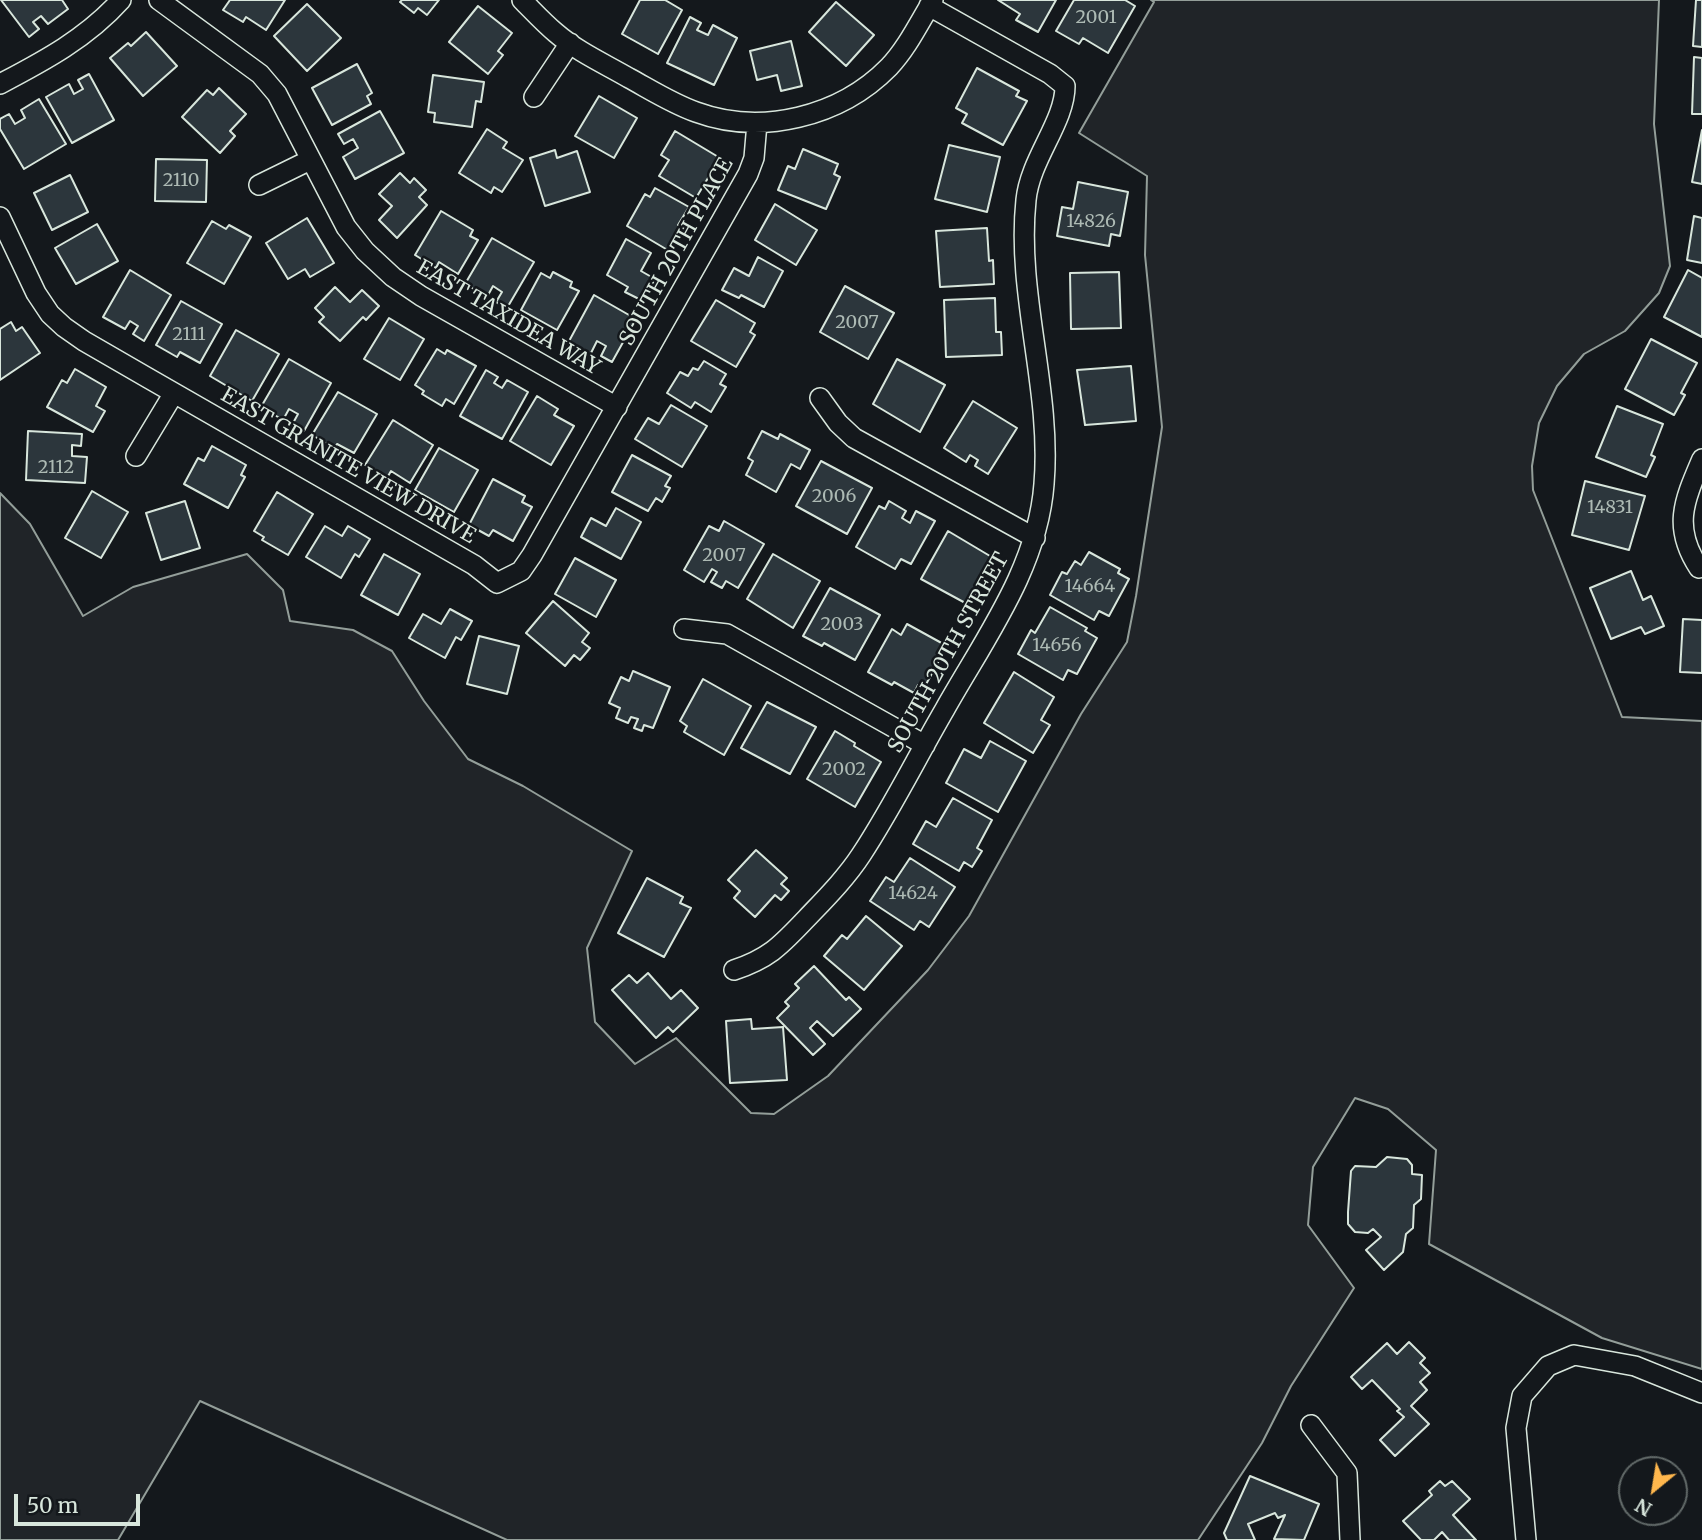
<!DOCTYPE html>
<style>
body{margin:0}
#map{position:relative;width:1702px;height:1540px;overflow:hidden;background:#14181c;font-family:Merriweather,serif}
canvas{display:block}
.north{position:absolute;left:1618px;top:1456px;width:70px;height:70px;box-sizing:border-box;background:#14181c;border:2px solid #626a69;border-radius:50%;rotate:210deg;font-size:19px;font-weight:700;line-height:28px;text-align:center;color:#d8e6dc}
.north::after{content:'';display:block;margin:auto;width:24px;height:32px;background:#ffb74d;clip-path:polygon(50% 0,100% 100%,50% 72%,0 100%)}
.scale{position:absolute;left:14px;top:1494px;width:126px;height:32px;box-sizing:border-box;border:4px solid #d8e6dc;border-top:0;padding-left:9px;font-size:21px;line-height:24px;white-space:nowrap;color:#d8e6dc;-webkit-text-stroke:5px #14181c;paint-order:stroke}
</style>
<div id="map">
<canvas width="1702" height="1540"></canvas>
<div class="north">N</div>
<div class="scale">50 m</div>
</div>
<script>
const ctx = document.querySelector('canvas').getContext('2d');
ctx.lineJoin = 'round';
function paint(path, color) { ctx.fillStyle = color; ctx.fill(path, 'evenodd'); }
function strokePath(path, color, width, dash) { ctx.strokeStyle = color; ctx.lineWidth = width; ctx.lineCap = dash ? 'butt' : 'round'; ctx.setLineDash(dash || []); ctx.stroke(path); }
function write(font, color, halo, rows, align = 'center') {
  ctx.font = font + ' Merriweather,serif'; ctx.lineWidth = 5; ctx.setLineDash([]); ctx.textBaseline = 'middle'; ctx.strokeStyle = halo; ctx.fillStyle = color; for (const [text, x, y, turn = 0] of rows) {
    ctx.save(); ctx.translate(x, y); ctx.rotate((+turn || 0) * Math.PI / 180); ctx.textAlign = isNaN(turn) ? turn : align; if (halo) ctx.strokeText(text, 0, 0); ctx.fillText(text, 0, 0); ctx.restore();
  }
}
const green = new Path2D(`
 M1151,0H1659L1654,124L1670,266L1659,293L1625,331L1584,354L1557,386L1539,423L1532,466L1533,490L1622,717L1702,721V1369L1602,1338L1429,1244L1436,1150L1388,1109L1355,1098L1313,1167L1308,1225L1354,1288L1291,1386L1262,1443L1198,1540H507L200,1401L118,1540H0V493L30,524L83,616L133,587L247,554L283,590L290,621L353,630L392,651L424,701L468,759L523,786L632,851L587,948L595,1022L635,1064L676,1038L751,1113L774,1114L828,1076L928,970L969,916L1081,714L1127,642L1136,596L1162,427L1145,255L1147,176L1079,133L1154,2Z`);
const building = new Path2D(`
 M1,0H62L68,9L48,24L41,16L33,22L39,29L29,37Z
 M230,0H285L266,30L246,17L243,22L223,10Z
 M402,0H439L427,15L418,8L414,13L400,2Z
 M640,0H665L682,10L658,54L622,34Z
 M998,0H1056L1038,32L1016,20L1020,14Z
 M1074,0H1125L1135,6L1108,53L1083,38L1079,44L1056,31Z
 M1696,0H1702V47L1693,46Z
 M836,2L874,35L846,66L809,32Z
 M307,4L341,38L307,71L274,36Z
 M478,6L512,33L498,51L503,55L488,74L449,42Z
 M690,17L701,23L697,30L708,35L713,25L737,38L714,85L667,63Z
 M146,32L177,66L143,96L110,58L128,43L131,46Z
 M791,41L802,86L781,91L777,75L757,80L750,51Z
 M1694,57L1702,58V114H1692Z
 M357,64L372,93L367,96L371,104L332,125L312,88Z
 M977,68L1019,91L1016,96L1027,101L1003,145L962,123L967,114L956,108Z
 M89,74L114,120L72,143L46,97L69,84L74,94L83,89L78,80Z
 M433,75L484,82L481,102L476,101L472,127L434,122L435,113L428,112Z
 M219,88L246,114L230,131L235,136L220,153L182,117L207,90L213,95Z
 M599,96L637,118L614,158L575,136Z
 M39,99L66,144L24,169L0,129V119L9,114L15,124L25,118L21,110Z
 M380,111L404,153L355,179L343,157L358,148L353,139L344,144L338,134Z
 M487,129L507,142L503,148L523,160L502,192L494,187L491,193L459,173Z
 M1702,130V184L1692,182Z
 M675,131L720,158L696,198L659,176L669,160L661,155Z
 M949,145L1000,157L987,212L935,199Z
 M803,149L838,164L834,174L840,177L826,209L778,190L788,166L795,169Z
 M555,150L557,158L577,151L590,192L545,206L530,158Z
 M156,159L207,160L206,202L155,201Z
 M400,173L410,183L414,178L426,190L419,197L427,205L397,238L379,220L392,206L379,194Z
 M70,175L88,212L52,230L34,193Z
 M1078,182L1128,192L1120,236L1111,234L1109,246L1057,236L1062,207L1073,209Z
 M655,188L689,207L678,225L685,229L671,252L627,226L645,194L650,197Z
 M775,204L817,230L796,265L755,240Z
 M441,211L473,230L470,236L478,240L458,274L439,262L436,268L415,255Z
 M1694,216L1702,218V263L1687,260Z
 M307,218L334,263L310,277L305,269L288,279L266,243Z
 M212,221L226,229L229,225L251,237L224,284L187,263Z
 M97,224L118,261L76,284L55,248Z
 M987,228L989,261L993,260L994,284L940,287L936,231Z
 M492,238L534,262L507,308L496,302L502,292L493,286L487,297L465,284Z
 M626,239L651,253L641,271L655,279L643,301L625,292L628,287L607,275Z
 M758,257L783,271L764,307L741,295L739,298L722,290L734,268L749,276Z
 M130,270L171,295L144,341L133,334L138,326L130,321L125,329L103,317Z
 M1688,270L1702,278V337L1664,317Z
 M553,272L572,282L570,287L579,291L557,330L521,310L541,273L550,278Z
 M1119,272L1121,328L1071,329L1070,273Z
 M845,286L894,313L868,359L820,332Z
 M335,287L350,302L362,290L379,306L366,320L363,317L340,341L319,322L324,317L315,308Z
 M594,295L636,319L612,362L601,356L606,346L597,341L590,355L568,343Z
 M995,298L996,332H1001L1002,355L946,357L944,300Z
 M716,300L755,323L750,332L755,335L736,367L691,341Z
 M181,301L222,324L200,363L180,352L177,357L156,345Z
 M389,318L424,339L400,380L364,359Z
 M11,322L16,331L22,327L40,353L0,380V329Z
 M236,330L279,354L252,401L210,376Z
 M1651,339L1697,363L1681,393L1685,395L1674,415L1625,389Z
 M437,349L445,354L447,350L476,366L454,404L446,399L442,406L422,394L424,391L415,385Z
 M289,359L331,383L304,431L292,425L298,414L289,409L283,420L261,407Z
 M897,359L945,385L920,432L873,404Z
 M704,361L726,374L720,384L726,387L711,412L695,402L691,408L667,393L680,372L688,376L693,368L698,370Z
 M1131,366L1136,421L1085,425L1077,370Z
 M75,369L106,387L96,406L105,411L93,432L47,407L62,380L67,383Z
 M486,370L498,377L494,383L502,388L507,380L528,392L502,439L460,416Z
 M338,392L377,414L354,453L337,444L334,448L312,435Z
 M537,396L558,409L554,415L574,426L551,465L510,441Z
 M973,401L1017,428L988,474L975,466L978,460L970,455L966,462L944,448Z
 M671,405L707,426L682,467L635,439L648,418L659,424Z
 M1617,406L1663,424L1651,455L1655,457L1646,477L1596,457Z
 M393,420L433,445L410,483L391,471L387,478L365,465Z
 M28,431L82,434L81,446L72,445V456L87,457L85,483L26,480Z
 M762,431L778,439L780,434L810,450L800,469L791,464L776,492L746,475L753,461L748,458Z
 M212,446L246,465L241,475L245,477L228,508L184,484L198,458L204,461Z
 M439,448L478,470L454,512L415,490Z
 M632,455L671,476L665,486L670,488L662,502L656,498L648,511L612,492Z
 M821,461L872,488L847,534L796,506Z
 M493,479L525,496L522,502L532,507L513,541L493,530L489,536L469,525Z
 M1585,481L1645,496L1629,550L1572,535Z
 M92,491L128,512L101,558L65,538Z
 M277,492L313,514L288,555L262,540L264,537L254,531Z
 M185,501L200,548L161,560L146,513Z
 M889,501L906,511L902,518L910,523L916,511L935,521L911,564L901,559L895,569L856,547L879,506L885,509Z
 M616,508L641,522L621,559L581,537L591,518L606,526Z
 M724,521L764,544L738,588L726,581L722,588L711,582L717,572L712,569L704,582L684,570L709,526L719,531Z
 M325,526L342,536L348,526L370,539L359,557L355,554L341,578L306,557Z
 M948,531L995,559L969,605L921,579Z
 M1089,552L1120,569L1118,573L1129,579L1109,616L1099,611L1094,620L1050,595L1062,572L1067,574L1075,561L1081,565Z
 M384,554L420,574L398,615L361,595Z
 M773,554L820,581L793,628L747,599Z
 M575,558L616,580L596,617L555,594Z
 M1631,571L1643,600L1651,596L1664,626L1645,634L1641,627L1611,639L1590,588Z
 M830,588L880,615L855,660L824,643L822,646L803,636Z
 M553,601L589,633L582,642L590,648L580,660L574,655L565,666L526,633Z
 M1050,607L1087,628L1085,631L1097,638L1077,674L1068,670L1063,680L1018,654L1031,630L1035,633Z
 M450,609L472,621L461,640L456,637L445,658L409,638L423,614L441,624Z
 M1683,619L1702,620V673L1680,672Z
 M907,624L947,646L924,688L918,685L914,693L894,682L892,685L868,672L892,629L901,635Z
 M479,636L519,646L507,694L467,684Z
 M633,671L670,687L653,728L644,725L642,731L634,728L638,719L631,717L628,723L616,718L620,708L609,703L621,677L629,681Z
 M1014,672L1054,697L1041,720L1050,725L1033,753L984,723Z
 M703,679L751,706L724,755L684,732L687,726L680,721Z
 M767,702L816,727L790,774L741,748Z
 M835,731L855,743L854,746L881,762L855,807L807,779Z
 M990,741L1026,761L998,812L946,783L964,749L981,758Z
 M953,798L992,820L977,848L982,851L972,867L964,862L959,871L913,844L926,821L936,827Z
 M756,850L787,878L781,884L789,891L781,900L775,895L755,917L734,898L740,891L728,880Z
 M910,858L955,887L929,927L920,921L914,930L870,901L886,877L894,882Z
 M647,878L683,897L680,903L691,908L664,957L618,933Z
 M866,916L902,946L864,990L824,956L842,935L847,939Z
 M814,966L846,1000L849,997L861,1009L833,1036L817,1021L810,1028L825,1044L813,1055L777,1018L789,1006L785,1002L799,988L795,984Z
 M648,973L671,999L681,990L698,1008L673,1032L668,1027L656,1038L612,990L629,975L637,983Z
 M751,1019L752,1029L783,1027L787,1080L730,1083L726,1021Z
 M1387,1157L1407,1159L1412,1165V1174L1422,1175L1421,1199L1414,1205L1413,1228L1406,1234L1403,1252L1384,1270L1366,1250L1381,1237L1373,1229L1368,1233L1355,1232L1348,1224V1212L1351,1171L1355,1166L1376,1167Z
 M1409,1342L1425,1358L1420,1363L1430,1373L1420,1382L1427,1390L1411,1406L1429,1424L1395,1456L1380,1440L1404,1417L1397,1411L1400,1409L1372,1380L1362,1389L1351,1377L1387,1343L1397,1354Z
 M1250,1476L1319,1504L1304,1540L1274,1539L1285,1515L1278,1518L1275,1513L1248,1524L1255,1540H1227L1224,1533Z
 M1440,1481L1445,1486L1452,1481L1470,1499L1453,1515L1476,1540H1449L1442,1532L1434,1540H1421L1403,1521L1432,1495L1429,1491Z`);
const minor = new Path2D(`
 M159,0L260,74L277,94L346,227L365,251L393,277L421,296L617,407
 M522,0C533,11 544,23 556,33C578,52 605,64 629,78C651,90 673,104 696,112C761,136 840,117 889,67C907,48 919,23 933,0
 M0,84C44,61 87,38 121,0
 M534,97L570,43
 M259,185L310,160
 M0,217L36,293L50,314L64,327L84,341L148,378L474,565L497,583L521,571L532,555L748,174L754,158L757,123
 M820,398L838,423L854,438L1035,538
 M136,456L174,393
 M1699,568C1672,527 1684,501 1702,459
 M684,629L727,634L925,745
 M734,970C770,958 781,945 806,919C825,899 846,878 861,855C892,808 917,757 945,709C985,638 1038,567 1044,484C1052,389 1016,295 1026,200C1030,159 1065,122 1065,86L1050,74L929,6
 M1311,1425L1347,1473L1350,1540
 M1526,1540L1516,1428L1522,1396L1548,1366L1574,1355L1635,1366L1702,1393`);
const numberNames = [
 ["2001",1096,18],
 ["2110",181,181],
 ["14826",1091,222],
 ["2007",857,323],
 ["2111",189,335],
 ["2112",56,468],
 ["2006",834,497],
 ["14831",1610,508],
 ["2007",724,556],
 ["14664",1090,587],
 ["2003",842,625],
 ["14656",1057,646],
 ["2002",844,770],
 ["14624",913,894]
];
const streetNames = [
 ["SOUTH 20TH PLACE",677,252,-61],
 ["EAST TAXIDEA WAY",508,318,30],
 ["EAST GRANITE VIEW DRIVE",348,466,30],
 ["SOUTH 20TH STREET",949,653,-61]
];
paint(green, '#202428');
strokePath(green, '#939e99', 2);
paint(building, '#2c363c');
strokePath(building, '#d8e6dc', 2);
strokePath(minor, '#d8e6dc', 22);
strokePath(minor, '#14181c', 19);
write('18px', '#adbab4', null, numberNames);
write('21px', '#d8e6dc', '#14181c', streetNames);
</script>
